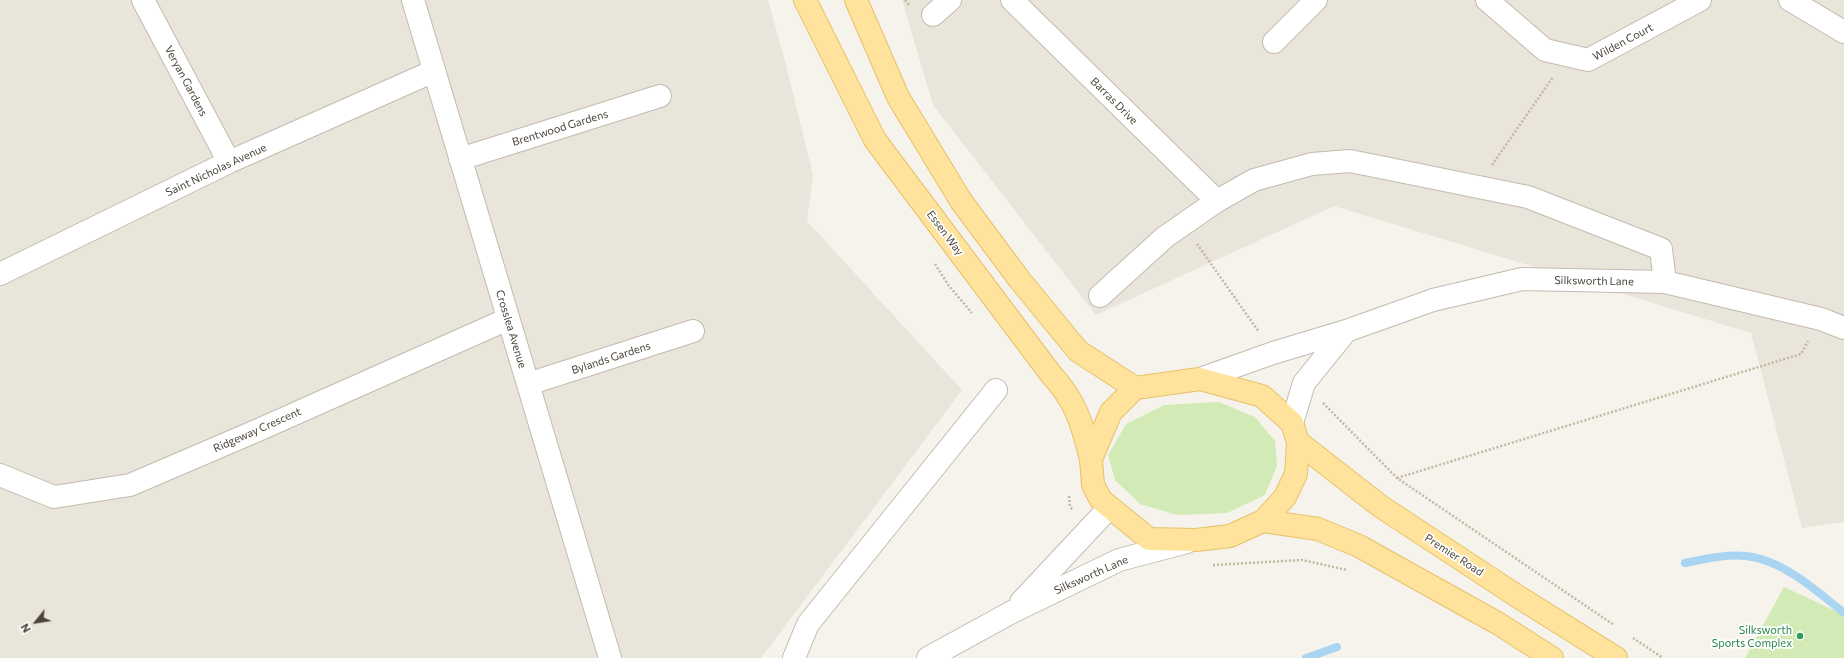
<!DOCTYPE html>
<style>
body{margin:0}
#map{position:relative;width:1844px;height:658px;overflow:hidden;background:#f6f3ec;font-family:Commissioner,sans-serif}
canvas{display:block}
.north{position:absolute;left:16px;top:602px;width:40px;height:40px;-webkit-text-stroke:3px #fff;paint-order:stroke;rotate:240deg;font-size:11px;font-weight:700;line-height:16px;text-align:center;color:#4b4439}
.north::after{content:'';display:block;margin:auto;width:14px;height:18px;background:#4b4439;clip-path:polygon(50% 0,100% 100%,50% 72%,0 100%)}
</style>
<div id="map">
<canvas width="1844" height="658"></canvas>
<div class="north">N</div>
</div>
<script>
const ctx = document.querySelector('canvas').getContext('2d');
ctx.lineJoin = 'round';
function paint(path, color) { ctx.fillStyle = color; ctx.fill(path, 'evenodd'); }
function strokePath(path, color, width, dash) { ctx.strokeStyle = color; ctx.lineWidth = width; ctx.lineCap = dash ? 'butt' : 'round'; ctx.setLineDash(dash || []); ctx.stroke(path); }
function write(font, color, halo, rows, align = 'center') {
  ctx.font = font + ' Commissioner,sans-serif'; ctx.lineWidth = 3.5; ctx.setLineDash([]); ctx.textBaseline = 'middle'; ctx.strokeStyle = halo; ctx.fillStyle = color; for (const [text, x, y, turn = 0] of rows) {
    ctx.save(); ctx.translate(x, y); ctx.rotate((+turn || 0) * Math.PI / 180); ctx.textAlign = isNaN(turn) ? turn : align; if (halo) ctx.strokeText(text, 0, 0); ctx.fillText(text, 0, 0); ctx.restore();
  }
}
const residential = new Path2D(`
 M0,0H768L785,61L813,175L807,221L962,390L761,658H0Z
 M902,0H1844V522L1802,528L1751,333L1334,206L1096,315L933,105Z`);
const green = new Path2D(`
 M1219,402L1255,417L1275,441L1277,466L1265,495L1227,513L1177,515L1140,504L1115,480L1108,455L1126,424L1164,405Z
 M1784,587L1844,615V658H1745Z`);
const stream = new Path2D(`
 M1685,563C1705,559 1726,554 1746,556C1783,560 1817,591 1844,613
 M1306,658L1337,647`);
const path = new Path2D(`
 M905,0L910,6
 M1492,165L1553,77
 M1197,244L1259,332
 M935,264L949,286L972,313
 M1323,403L1397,478L1614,625
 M1397,478L1801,354L1808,341
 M1069,496L1070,507L1073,510
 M1213,565L1302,560L1347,570
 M1633,638L1663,658`);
const minor = new Path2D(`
 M143,0L229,162
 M413,0L610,658
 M1012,0L1217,201
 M1487,0L1545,50L1588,60L1700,0
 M1790,0L1844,32
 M933,15L950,0
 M1274,42L1316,0
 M460,159L660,96
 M0,274L229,162L434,71
 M1100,296L1165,237L1217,201L1254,180L1312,164L1350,161L1528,197L1661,249L1665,282
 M1200,379L1273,353L1346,331L1433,300L1522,279L1665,282L1821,319L1844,328
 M528,384L693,331
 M1292,423L1304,383L1346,331
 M0,475L54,497L130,485L256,431L508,319
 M1021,602L1109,508
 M794,658L808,624L996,390
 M928,658L1012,612L1119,560L1187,542`);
const major = new Path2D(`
 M805,0L875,140L1050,373C1077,403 1081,421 1091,459
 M856,0L898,97L961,201L1019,279L1078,351L1135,388
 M1200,379L1262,396L1292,423L1298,442L1296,474L1285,497L1263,521L1230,536L1196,540L1149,539L1101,500L1093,485L1091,459L1111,412L1135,388Z
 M1298,442L1380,506L1517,596L1616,658
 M1263,521L1318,529L1359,546L1499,624L1552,658`);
const markers = [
 [1800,636,4,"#2e9e5b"]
];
const streetNames = [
 ["Wilden Court",1623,42,-28],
 ["Veryan Gardens",186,81,62],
 ["Barras Drive",1114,101,45],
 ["Brentwood Gardens",560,128,-17],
 ["Saint Nicholas Avenue",216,170,-25],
 ["Essen Way",945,233,53],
 ["Silksworth Lane",1594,281,1],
 ["Crosslea Avenue",511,329,73],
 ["Bylands Gardens",611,358,-18],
 ["Ridgeway Crescent",257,430,-24],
 ["Premier Road",1454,555,33],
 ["Silksworth Lane",1091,575,-24]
];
const leisureNames = [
 ["Silksworth",1792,630],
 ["Sports Complex",1792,643]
];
paint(residential, '#eae5da');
paint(green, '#d2eab5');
strokePath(stream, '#a9d4f2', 8);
strokePath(minor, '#c2bbae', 24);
strokePath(major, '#e6c16a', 24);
strokePath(path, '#c4b79f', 2.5, [2, 2]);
strokePath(minor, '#fff', 22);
strokePath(major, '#ffe39c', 22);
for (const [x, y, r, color] of markers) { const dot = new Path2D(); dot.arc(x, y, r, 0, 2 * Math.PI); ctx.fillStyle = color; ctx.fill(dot); strokePath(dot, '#fff', 1.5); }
write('11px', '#4b4439', '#fff', streetNames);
write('11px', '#27864d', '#fff', leisureNames, 'right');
</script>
